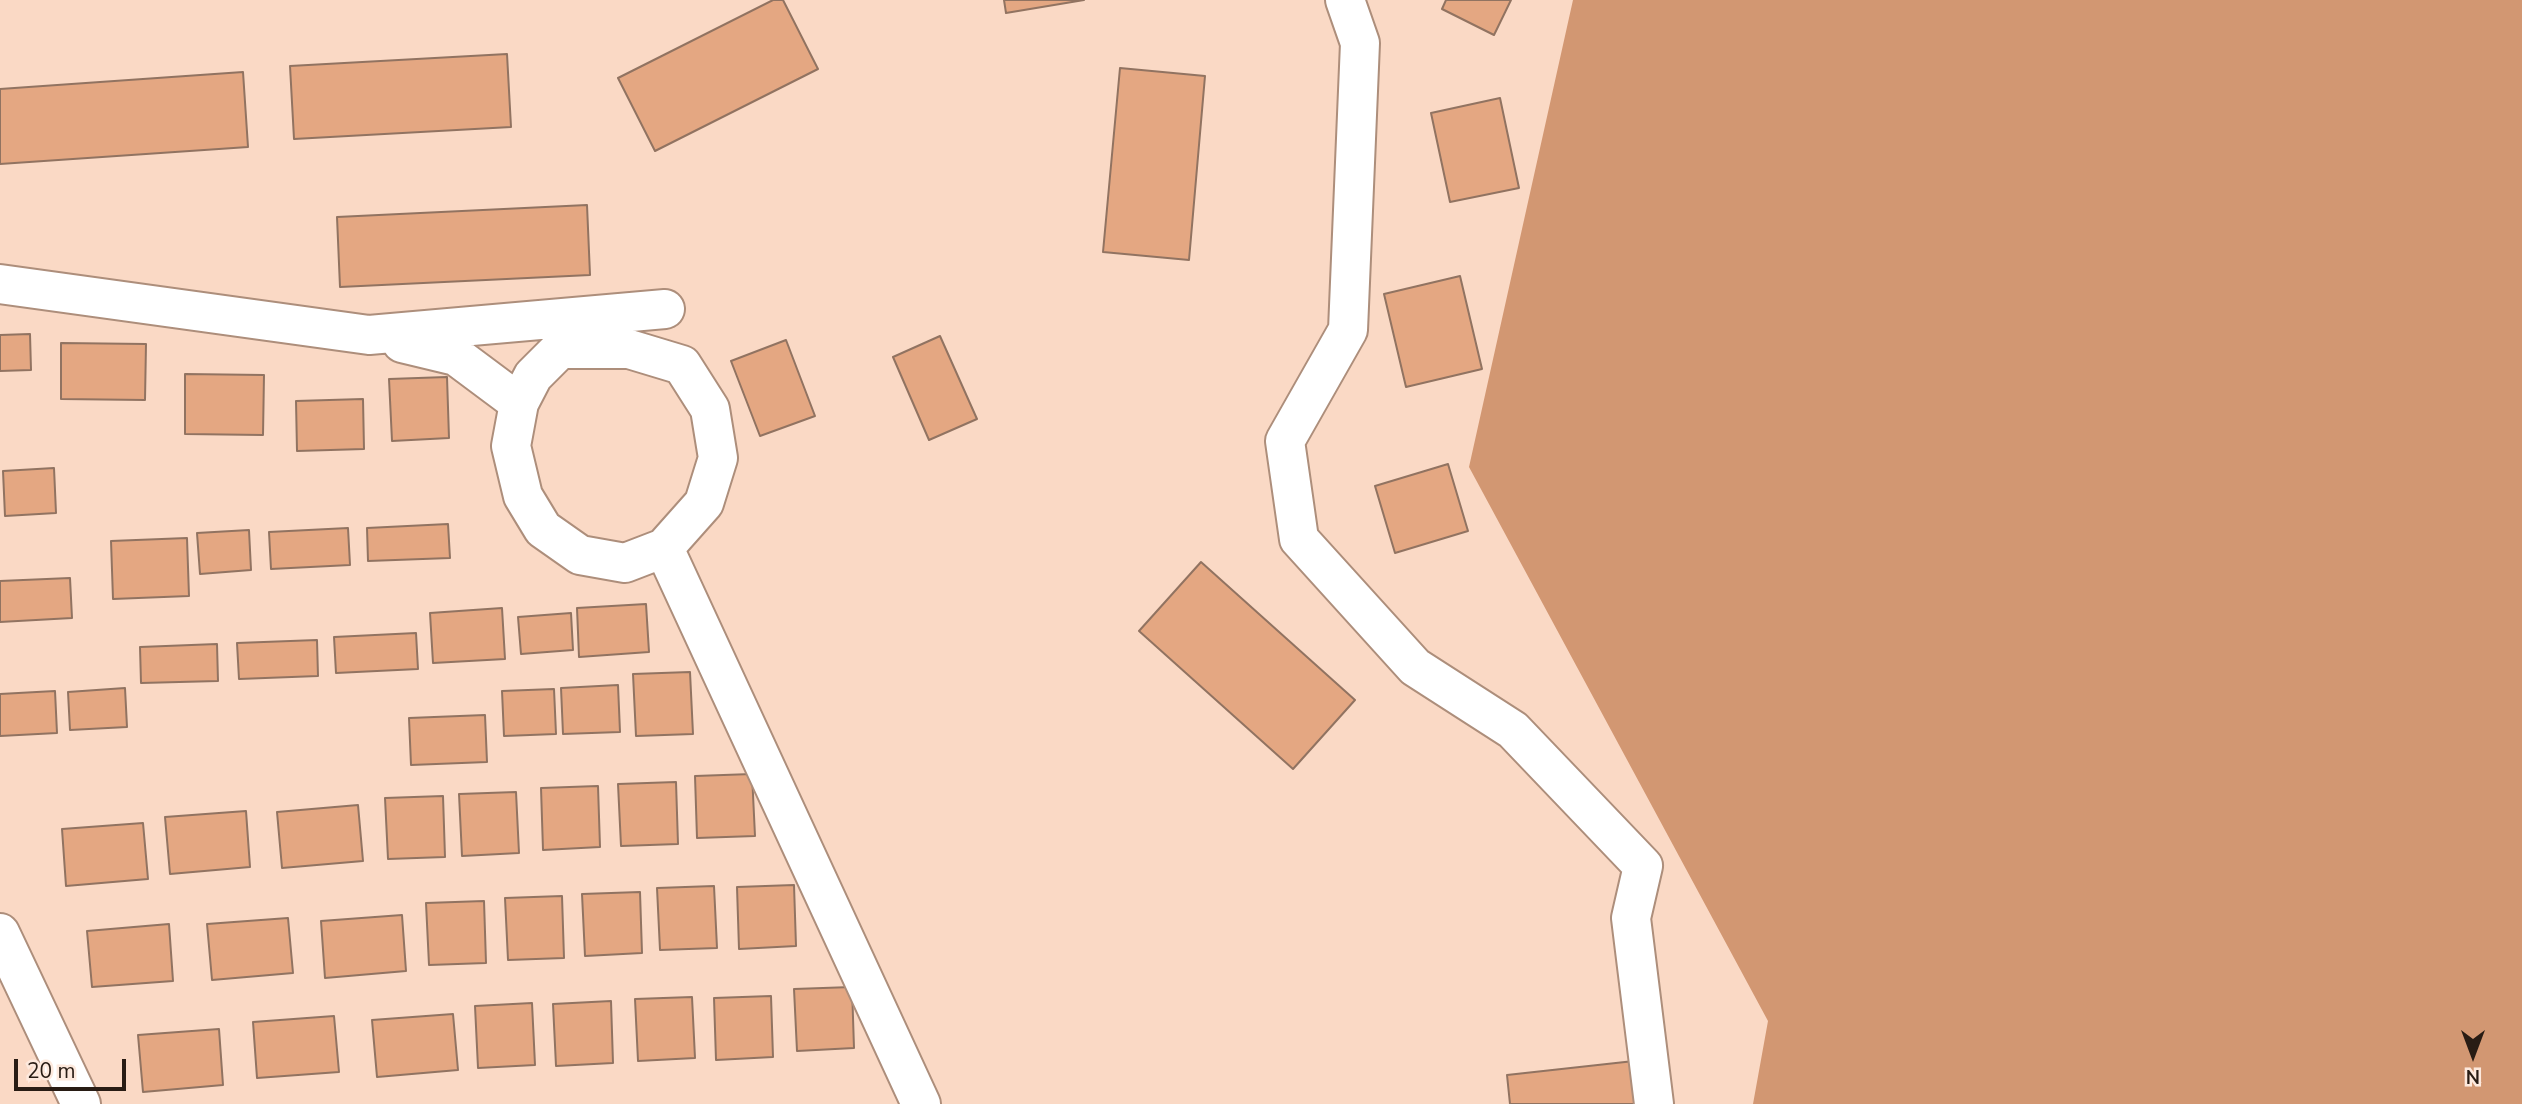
<!DOCTYPE html>
<style>
body{margin:0}
#map{position:relative;width:2522px;height:1104px;overflow:hidden;background:#fad9c5;font-family:"Nunito Sans",sans-serif}
canvas{display:block}
.north{position:absolute;left:2438px;top:1020px;width:70px;height:70px;-webkit-text-stroke:5px #fde9dd;paint-order:stroke;rotate:180deg;font-size:19px;font-weight:700;line-height:28px;text-align:center;color:#281c14}
.north::after{content:'';display:block;margin:auto;width:24px;height:32px;background:#281c14;clip-path:polygon(50% 0,100% 100%,50% 72%,0 100%)}
.scale{position:absolute;left:14px;top:1059px;width:112px;height:32px;box-sizing:border-box;border:4px solid #281c14;border-top:0;padding-left:9px;font-size:21px;line-height:24px;white-space:nowrap;color:#281c14;-webkit-text-stroke:5px #fde9dd;paint-order:stroke}
</style>
<div id="map">
<canvas width="2522" height="1104"></canvas>
<div class="north">N</div>
<div class="scale">20 m</div>
</div>
<script>
const ctx = document.querySelector('canvas').getContext('2d');
ctx.lineJoin = 'round';
function paint(path, color) { ctx.fillStyle = color; ctx.fill(path, 'evenodd'); }
function strokePath(path, color, width, dash) { ctx.strokeStyle = color; ctx.lineWidth = width; ctx.lineCap = dash ? 'butt' : 'round'; ctx.setLineDash(dash || []); ctx.stroke(path); }
const forest = new Path2D(`
 M1573,0H2522V1104H1753L1768,1021L1469,467Z`);
const building = new Path2D(`
 M773,0H783L818,69L655,151L618,78Z
 M1004,0H1084L1006,13Z
 M1446,0H1511L1494,35L1442,9Z
 M507,54L511,127L294,139L290,66Z
 M1120,68L1205,76L1189,260L1103,252Z
 M243,72L248,147L0,164V89Z
 M1500,98L1519,188L1450,202L1431,113Z
 M587,205L590,275L340,287L337,217Z
 M1460,276L1482,369L1406,387L1384,294Z
 M30,334L31,370L0,371V335Z
 M940,336L977,419L929,440L893,357Z
 M786,340L815,416L760,436L731,361Z
 M61,343L146,344L145,400L61,399Z
 M185,374L264,375L263,435L185,434Z
 M447,377L449,438L392,441L389,379Z
 M363,399L364,449L297,451L296,401Z
 M1448,464L1468,531L1395,553L1375,486Z
 M54,468L56,513L5,516L3,471Z
 M448,524L450,558L368,561L367,528Z
 M348,528L350,565L271,569L269,532Z
 M249,530L251,570L200,574L197,533Z
 M187,538L189,596L113,599L111,541Z
 M1201,562L1355,700L1293,769L1139,631Z
 M70,578L72,618L0,622V581Z
 M646,604L649,652L579,657L577,608Z
 M502,608L505,659L433,663L430,613Z
 M571,613L573,650L521,654L518,617Z
 M416,633L418,669L336,673L334,637Z
 M317,640L318,676L239,679L237,643Z
 M217,644L218,681L141,683L140,647Z
 M690,672L693,734L636,736L633,674Z
 M618,685L620,732L563,734L561,688Z
 M125,688L127,727L70,730L68,692Z
 M554,689L556,734L504,736L502,691Z
 M55,691L57,733L0,736V694Z
 M485,715L487,762L411,765L409,718Z
 M752,774L755,836L697,838L695,776Z
 M676,782L678,844L621,846L618,784Z
 M598,786L600,847L543,850L541,788Z
 M516,792L519,853L462,856L459,794Z
 M443,796L445,857L388,859L385,798Z
 M358,805L363,861L282,868L277,812Z
 M246,811L250,867L170,874L165,817Z
 M143,823L148,879L66,886L62,829Z
 M794,885L796,946L739,949L737,887Z
 M714,886L717,948L660,950L657,888Z
 M640,892L642,953L585,956L582,894Z
 M562,896L564,958L508,960L505,898Z
 M484,901L486,963L429,965L426,903Z
 M402,915L406,971L325,978L321,921Z
 M288,918L293,973L212,980L207,924Z
 M169,924L173,981L92,987L87,931Z
 M852,987L854,1048L797,1051L794,989Z
 M771,996L773,1057L716,1060L714,998Z
 M692,997L695,1058L638,1061L635,999Z
 M611,1001L613,1063L556,1066L553,1004Z
 M532,1003L535,1065L478,1068L475,1006Z
 M453,1014L458,1070L377,1077L372,1020Z
 M334,1016L339,1072L257,1078L253,1022Z
 M219,1029L223,1085L143,1092L138,1035Z
 M1634,1061L1639,1104H1510L1507,1075Z`);
const minor = new Path2D(`
 M1345,0L1360,43L1348,330L1285,441L1299,539L1415,667L1513,730L1643,866L1631,918L1654,1104
 M0,284L369,335L665,309
 M402,343L456,356L519,403
 M560,349H629L682,365L710,409L718,458L704,503L664,548L625,563L580,555L543,529L523,496L511,446L519,403L533,376Z
 M664,548L921,1104
 M0,933L81,1104`);
paint(forest, '#d29772');
paint(building, '#e4a782');
strokePath(building, '#917361', 2);
strokePath(minor, '#ad8e7b', 42);
strokePath(minor, '#fff', 38);
</script>
